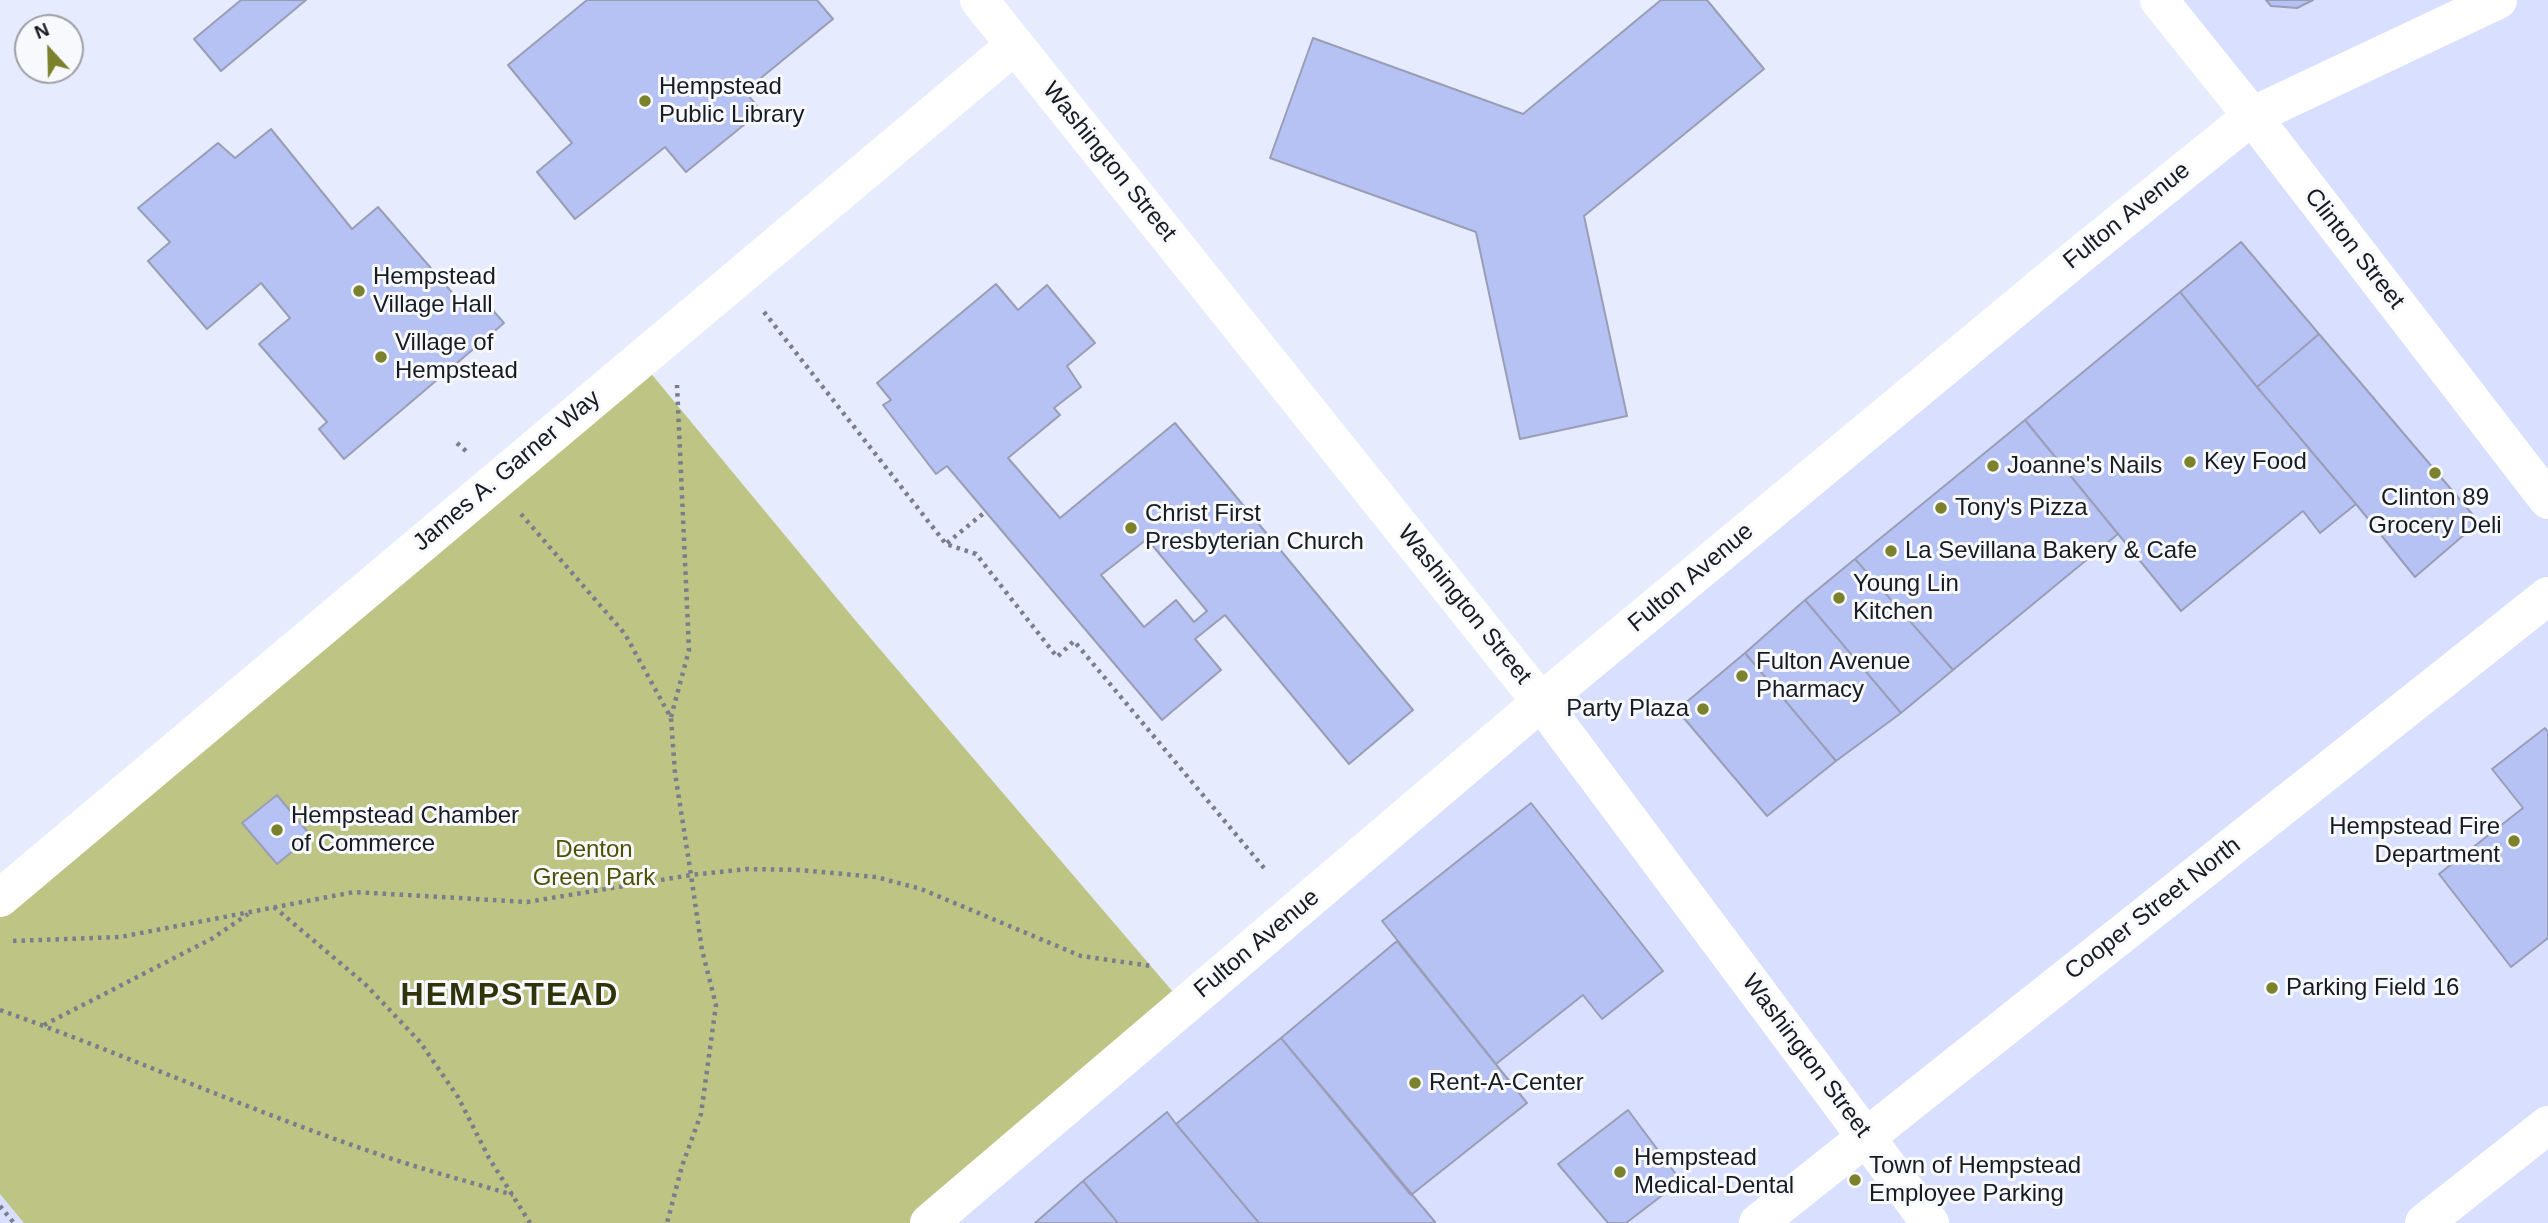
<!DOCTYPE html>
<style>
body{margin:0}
#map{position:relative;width:2548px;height:1223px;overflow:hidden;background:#e6ebfe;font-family:Arial,sans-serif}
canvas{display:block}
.north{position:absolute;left:14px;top:14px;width:70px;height:70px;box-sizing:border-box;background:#f7f9fd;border:2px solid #9ea0a6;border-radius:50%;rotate:338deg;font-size:19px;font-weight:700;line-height:28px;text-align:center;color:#191b23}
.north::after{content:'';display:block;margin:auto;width:24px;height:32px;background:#7c812c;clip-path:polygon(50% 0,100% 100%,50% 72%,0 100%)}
</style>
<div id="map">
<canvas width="2548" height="1223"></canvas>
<div class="north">N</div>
</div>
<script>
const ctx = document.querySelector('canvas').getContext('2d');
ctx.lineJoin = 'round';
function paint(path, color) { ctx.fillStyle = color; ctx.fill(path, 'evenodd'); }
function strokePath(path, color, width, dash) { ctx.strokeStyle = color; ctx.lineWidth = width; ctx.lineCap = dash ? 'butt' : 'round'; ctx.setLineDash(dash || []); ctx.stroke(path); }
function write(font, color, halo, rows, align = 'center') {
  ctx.font = font + ' Arial,sans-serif'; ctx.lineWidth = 6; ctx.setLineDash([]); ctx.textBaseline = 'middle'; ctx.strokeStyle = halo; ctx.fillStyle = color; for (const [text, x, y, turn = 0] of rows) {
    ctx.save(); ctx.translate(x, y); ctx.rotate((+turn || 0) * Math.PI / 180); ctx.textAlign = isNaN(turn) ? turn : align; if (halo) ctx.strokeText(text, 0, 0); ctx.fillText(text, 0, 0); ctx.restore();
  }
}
const built = new Path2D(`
 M2159,0H2548V1223H932L2251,117Z
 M0,1194L24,1223H0Z`);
const green = new Path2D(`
 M639,359L855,620L1185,1006L932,1223H24L0,1194V898Z`);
const building = new Path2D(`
 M241,0H306L221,71L194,39Z
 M587,0H817L833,19L745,91L761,111L686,172L665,147L575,219L537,172L572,143L508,65Z
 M1661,0H1707L1764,69L1584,216L1627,416L1520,439L1476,232L1270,158L1313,38L1523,114Z
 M2266,0H2313L2297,8L2271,6Z
 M271,129L352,229L378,207L468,311L483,299L504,323L344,459L319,429L327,422L259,344L290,318L261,283L207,329L148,261L170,242L138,208L218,143L235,158Z
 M2241,242L2319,334L2257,387L2180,292Z
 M996,284L1018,310L1047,285L1095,343L1067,366L1081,387L1054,408L1060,415L1008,458L1060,518L1175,423L1413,710L1349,764L1225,615L1195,639L1221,670L1162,720L947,466L936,474L883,405L891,400L877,383ZM1147,539L1207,611L1194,622L1176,600L1144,627L1101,575Z
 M2180,292L2257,387L2356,504L2320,533L2303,511L2181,611L2025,420Z
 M2319,334L2479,522L2415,577L2356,504L2257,387Z
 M2025,420L2118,534L1953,670L1855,559Z
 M1855,559L1953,670L1901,713L1805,600Z
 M1805,600L1901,713L1836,761L1745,653Z
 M1745,653L1836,761L1767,816L1677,710Z
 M2545,728L2548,732V938L2511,967L2439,874L2523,808L2492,769Z
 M277,795L311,836L277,864L242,823Z
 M1531,803L1663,971L1602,1019L1583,995L1496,1064L1382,921Z
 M1397,941L1527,1103L1411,1195L1281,1038Z
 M1281,1038L1435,1222L1434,1223H1259L1176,1124Z
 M1628,1110L1681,1181L1626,1223H1608L1558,1164Z
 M1167,1112L1176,1124L1259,1223H1118L1083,1181Z
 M1083,1181L1118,1223H1035Z`);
const path = new Path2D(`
 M764,312L946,544L976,554L1057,657L1074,641L1264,868
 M457,443L467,452
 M521,514L625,634L671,718L675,773L691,875L702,950L716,1005L701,1114L682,1166L667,1223
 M947,543L985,512
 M671,717L689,650L677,385
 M274,907L365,984L420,1042L458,1097L489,1158L530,1223
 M13,941L120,937L354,892L527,902L691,875L747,869L800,870L876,877L921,889L1081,956L1151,966
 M0,1010C126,1055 248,1110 375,1153C420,1169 467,1181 513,1195
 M44,1025L213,938L248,914
 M0,1206L14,1223`);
const minor = new Path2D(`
 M0,898L1015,45
 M1758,1223L2548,596
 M2424,1223L2548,1125`);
const major = new Path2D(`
 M979,0L1541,702L1930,1223
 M2159,0L2252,116L2548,500
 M929,1223L1541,702L2076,258L2252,116L2498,0`);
const markers = [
 [645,101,7,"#7c812c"],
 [359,291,7,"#7c812c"],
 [381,357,7,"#7c812c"],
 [2190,462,7,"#7c812c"],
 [1993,466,7,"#7c812c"],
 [2435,473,7,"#7c812c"],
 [1941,508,7,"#7c812c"],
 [1131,528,7,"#7c812c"],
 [1891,551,7,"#7c812c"],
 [1839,598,7,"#7c812c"],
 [1742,676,7,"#7c812c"],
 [1703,709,7,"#7c812c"],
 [277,830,7,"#7c812c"],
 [2514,841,7,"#7c812c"],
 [2272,988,7,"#7c812c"],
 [1415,1083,7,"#7c812c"],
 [1620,1172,7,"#7c812c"],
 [1855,1180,7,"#7c812c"]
];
const poiNames = [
 ["Hempstead",659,87],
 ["Public Library",659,115],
 ["Hempstead",373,277],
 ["Village Hall",373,305],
 ["Village of",395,343],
 ["Hempstead",395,371],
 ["Key Food",2204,462],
 ["Joanne's Nails",2007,466],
 ["Clinton 89",2435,498,"center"],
 ["Grocery Deli",2435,526,"center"],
 ["Tony's Pizza",1955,508],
 ["Christ First",1145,514],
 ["Presbyterian Church",1145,542],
 ["La Sevillana Bakery & Cafe",1905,551],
 ["Young Lin",1853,584],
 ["Kitchen",1853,612],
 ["Fulton Avenue",1756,662],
 ["Pharmacy",1756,690],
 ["Party Plaza",1689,709,"right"],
 ["Hempstead Chamber",291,816],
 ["of Commerce",291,844],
 ["Hempstead Fire",2500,827,"right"],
 ["Department",2500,855,"right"],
 ["Parking Field 16",2286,988],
 ["Rent-A-Center",1429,1083],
 ["Hempstead",1634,1158],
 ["Medical-Dental",1634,1186],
 ["Town of Hempstead",1869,1166],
 ["Employee Parking",1869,1194]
];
const streetNames = [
 ["Washington Street",1109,162,51],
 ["Fulton Avenue",2127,216,-39],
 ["Clinton Street",2354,249,52],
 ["James A. Garner Way",507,471,-40],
 ["Fulton Avenue",1691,578,-40],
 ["Washington Street",1464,605,51],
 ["Cooper Street North",2153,909,-38],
 ["Fulton Avenue",1257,944,-40],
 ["Washington Street",1806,1056,53]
];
const parkNames = [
 ["Denton",594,850],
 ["Green Park",594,878]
];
const districtNames = [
 ["HEMPSTEAD",510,996]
];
paint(built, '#d9e0ff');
paint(green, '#bec484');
paint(building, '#b6c1f4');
strokePath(building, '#999eb5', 2);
strokePath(path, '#7a7d8b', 4.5, [3.5, 5]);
strokePath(minor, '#fff', 38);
strokePath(major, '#fff', 38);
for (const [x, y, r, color] of markers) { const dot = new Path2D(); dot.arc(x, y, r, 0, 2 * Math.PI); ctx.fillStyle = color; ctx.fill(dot); strokePath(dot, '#f7f9fd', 2.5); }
write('24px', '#191b23', '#f7f9fd', poiNames, 'left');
write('24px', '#191b23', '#f7f9fd', streetNames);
write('24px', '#4d5102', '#f7f9fd', parkNames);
ctx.letterSpacing = '2px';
write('bold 32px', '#31330a', '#f7f9fd', districtNames);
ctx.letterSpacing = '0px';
</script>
